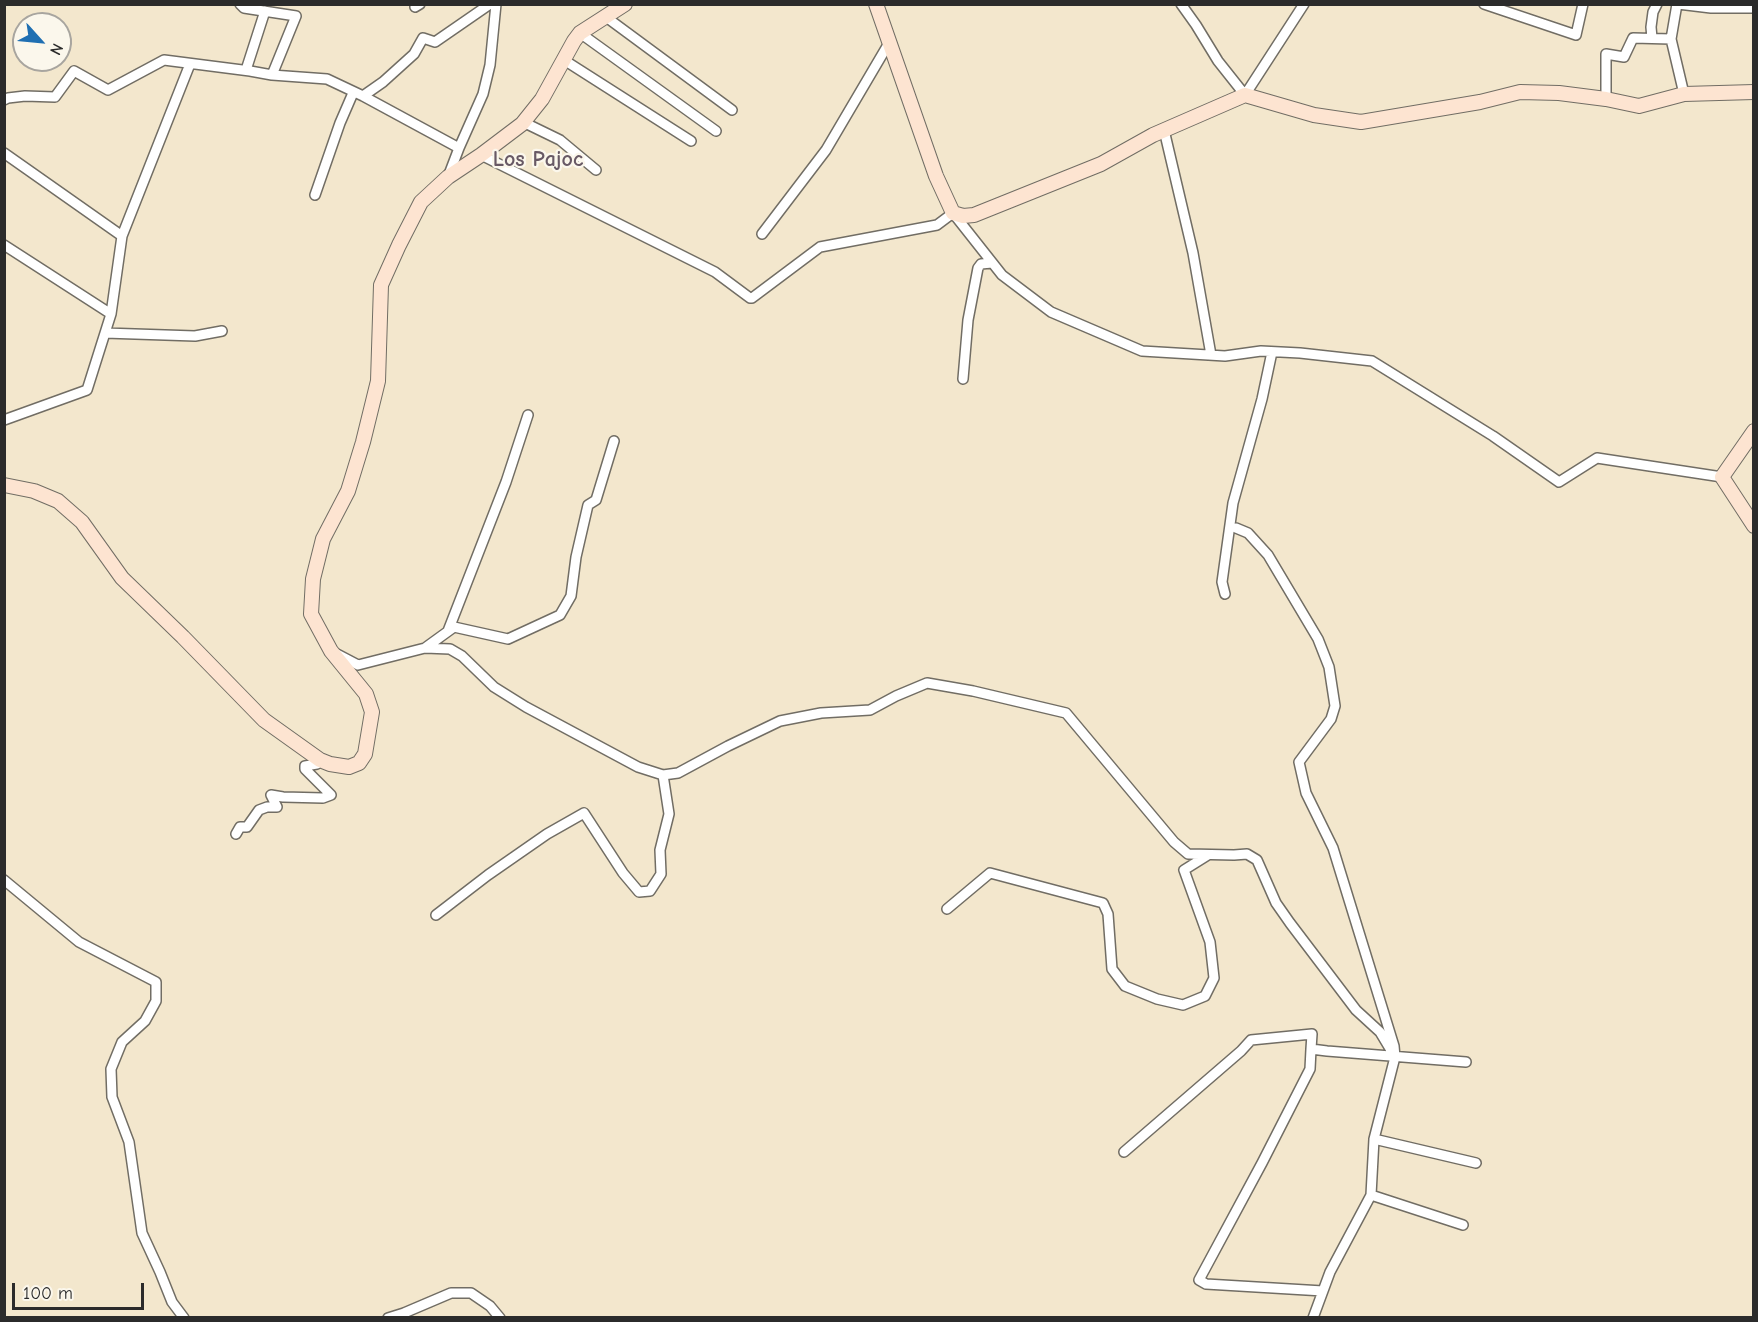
<!DOCTYPE html>
<html>
<head>
<meta charset="utf-8">
<style>
	body { margin:0 }
	#map { position:relative; width:1758px; height:1322px; overflow:hidden; background:#f3e7cd; font-family:"Comic Neue",sans-serif }
	canvas { display:block }
	.frame { position:absolute; inset:0; border:6px solid #2b2b2b; pointer-events:none }
	.north { position:absolute; left:12px; top:12px; width:60px; height:60px; box-sizing:border-box; background:#fbf7ec; border:2px solid #a8a59f; border-radius:50%; rotate:117deg; font-size:16px; font-weight:700; line-height:24px; text-align:center; color:#2b2b2b }
	.north::after { content:''; display:block; margin:auto; width:21px; height:27px; background:#1f6fb2; clip-path:polygon(50% 0,100% 100%,50% 72%,0 100%) }
	.scale { position:absolute; left:12px; top:1283px; width:132px; height:27px; box-sizing:border-box; border:3px solid #2b2b2b; border-top:0; padding-left:8px; font-size:18px; line-height:21px; white-space:nowrap; color:#2b2b2b; -webkit-text-stroke:4px #fbf7ec; paint-order:stroke }
</style>
</head>
<body>
<div id="map">
<canvas width="1758" height="1322"></canvas>
<div class="frame"></div>
<div class="north">N</div>
<div class="scale">100 m</div>
</div>
<script>
const ctx = document.querySelector('canvas').getContext('2d');
ctx.lineJoin = 'round';
const shape = rows => new Path2D(rows.map(r => 'M' + r).join(''));
function trace(path, color, width, dash) { ctx.strokeStyle = color; ctx.lineWidth = width; ctx.lineCap = dash ? 'butt' : 'round'; ctx.setLineDash(dash || []); ctx.stroke(path); }
function drawText(font, color, halo, rows, align = 'center') {
  ctx.font = font + ' "Comic Neue",sans-serif'; ctx.lineWidth = 4.5; ctx.setLineDash([]); ctx.textBaseline = 'middle'; ctx.strokeStyle = halo; ctx.fillStyle = color; for (const [text, x, y, turn = 0] of rows) {
    ctx.save(); ctx.translate(x, y); ctx.rotate((+turn || 0) * Math.PI / 180); ctx.textAlign = isNaN(turn) ? turn : align; if (halo) ctx.strokeText(text, 0, 0); ctx.fillText(text, 0, 0); ctx.restore();
  }
}
const street = shape([
	[240,4,244,8,296,16,272,75],
	[1181,4,1196,25,1218,61,1245,95,1304,4],
	[1484,4,1576,35,1583,4],
	[1677,4,1671,39,1684,94],
	[1678,4,1711,8,1754,8],
	[415,7,420,4],
	[606,17,732,110],
	[580,33,716,131],
	[1652,38,1651,27,1653,12,1657,4],
	[564,60,691,141],
	[246,70,265,11],
	[363,96,383,82,414,54,423,38,435,42,490,4],
	[1606,99,1606,54,1624,57,1633,38,1671,39],
	[4,100,8,98,25,96,55,97,74,71,108,90,164,60,250,71,272,75,327,79,363,96,459,148],
	[523,122,560,140,596,170],
	[1164,130,1193,253,1211,355],
	[4,153,122,236],
	[481,155,715,272,750,298,752,298,820,247,937,225,953,213,1002,275,1051,312,1142,351,1225,356,1261,351,1300,353,1372,361,1493,436,1559,482,1597,458,1722,477],
	[448,177,459,148,483,94,490,65,496,4],
	[315,195,340,123,353,93],
	[762,234,826,150,889,43],
	[4,245,111,314],
	[105,333,195,336,222,331],
	[963,379,968,320,978,268,981,264,992,263],
	[4,420,87,390,111,314,122,236,190,64],
	[1236,528,1248,533,1268,555,1318,639,1329,667,1335,706,1331,719,1299,762,1306,793,1333,848,1394,1046,1395,1057,1374,1139,1371,1195,1330,1272,1313,1318],
	[1225,594,1222,582,1233,503,1262,399,1272,352],
	[448,631,506,482,528,415],
	[425,648,454,627,508,639,560,615,571,596,576,557,588,505,596,500,614,441],
	[337,654,358,665,425,648,450,649,462,656,494,687,526,707,638,767,663,775,678,773,728,746,780,721,821,713,870,710,896,696,927,683,973,691,1066,713,1174,842,1188,854,1234,855,1247,854,1257,860,1276,903,1290,923,1356,1010,1380,1032,1395,1057],
	[236,834,240,827,247,827,259,810,267,807,277,807,271,795,283,797,323,798,331,795,305,769,305,766,317,764,320,760],
	[4,880,79,942,156,982,156,1001,145,1021,122,1042,111,1069,112,1097,129,1142,142,1233,160,1272,172,1302,184,1318],
	[947,909,990,873,1103,903,1108,914,1112,969,1125,986,1157,999,1183,1005,1205,996,1214,978,1210,942,1184,870,1208,855],
	[436,915,488,875,547,834,584,813,623,873,639,892,650,891,661,874,660,850,669,814,663,775],
	[1311,1049,1310,1069,1262,1163,1199,1280,1206,1284,1323,1291],
	[1374,1139,1476,1163],
	[1124,1152,1241,1051,1251,1040,1312,1034,1311,1049,1327,1051,1466,1062],
	[1371,1195,1463,1225],
	[388,1318,404,1313,451,1293,471,1293,490,1306,500,1318]
]);
const secondary = shape([
	[876,4,936,176,953,213,963,216,974,215,1101,164,1153,135,1245,95,1314,115,1361,122,1480,102,1520,92,1559,93,1606,99,1639,106,1684,94,1754,92],
	[1754,431,1722,477,1754,526],
	[4,485,34,491,58,501,82,522,122,578,183,637,264,720,320,760,330,764,349,767,359,763,365,754,372,712,366,694,331,651,311,614,313,579,323,539,348,491,363,442,378,381,381,285,399,245,421,202,448,177,481,155,522,124,542,99,574,41,580,33,625,4]
]);
trace(street, '#716d64', 12);
trace(secondary, '#716d64', 16);
trace(street, '#fff', 9);
trace(secondary, '#fde4d1', 14);
drawText('bold 22px', '#685965', '#fbf7ec', [
	["Los Pajoc",538,160]
]);
</script>
</body>
</html>
